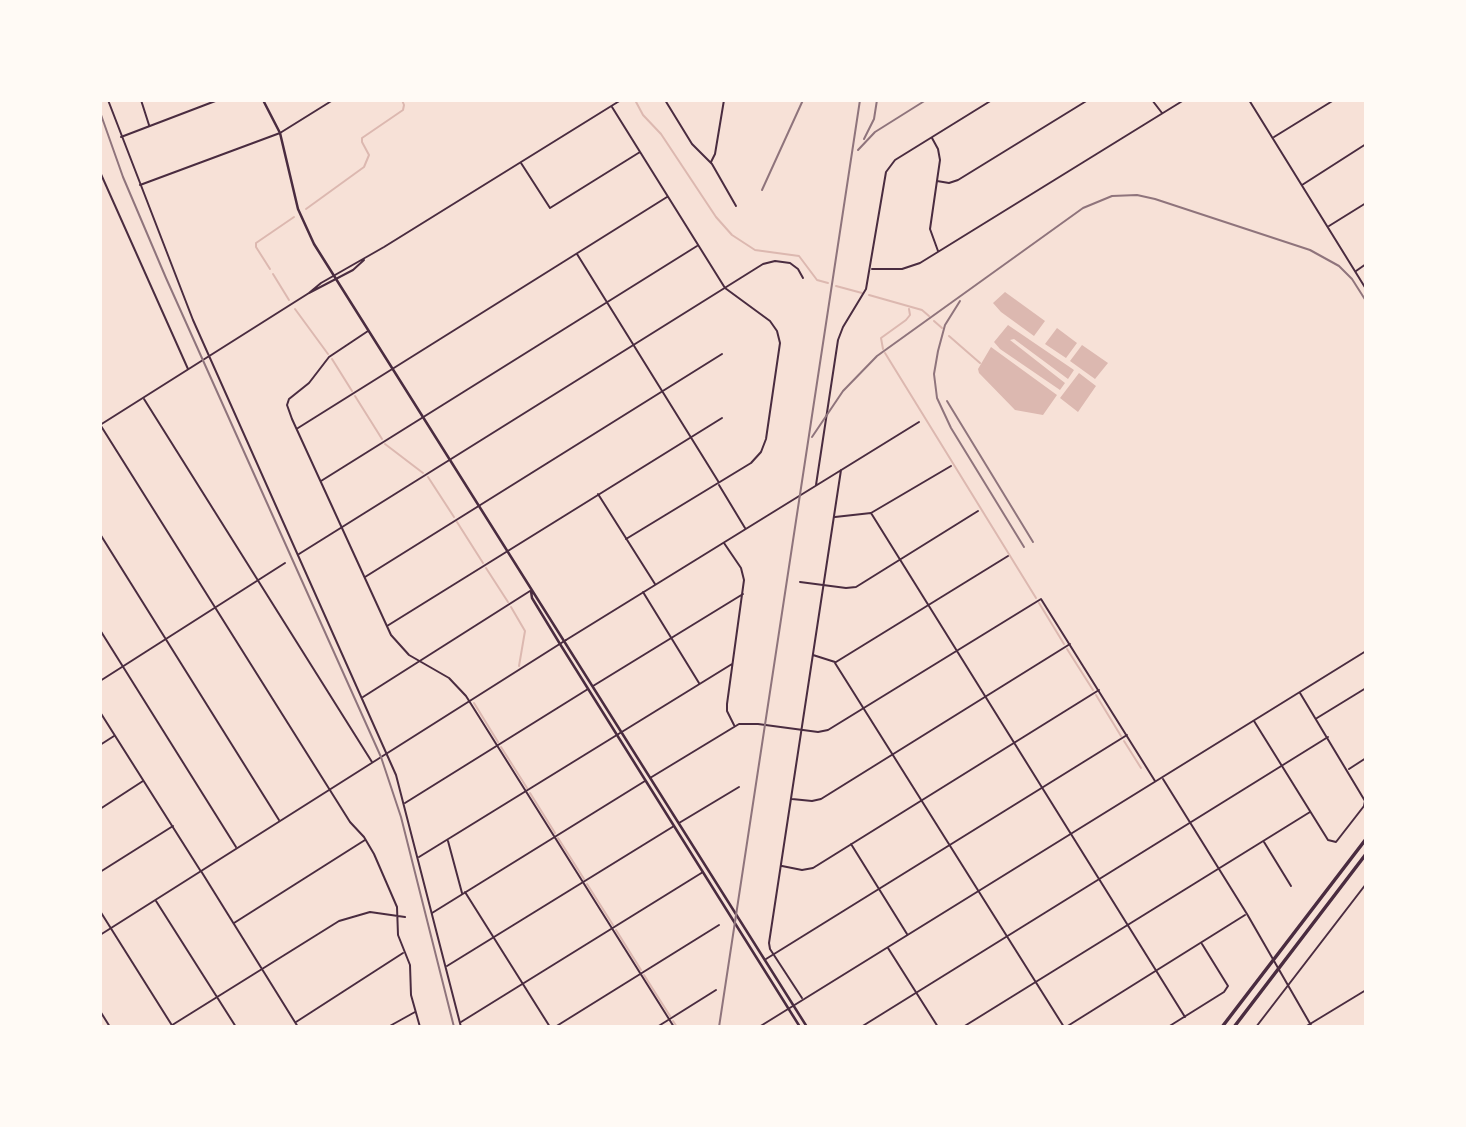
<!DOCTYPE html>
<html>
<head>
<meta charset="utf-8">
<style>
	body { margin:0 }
	#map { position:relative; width:1466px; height:1127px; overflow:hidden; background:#f7e1d7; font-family:"Source Sans 3",sans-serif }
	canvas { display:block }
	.frame { position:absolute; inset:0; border:102px solid #fffaf5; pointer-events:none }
</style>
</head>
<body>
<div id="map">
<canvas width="1466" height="1127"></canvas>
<div class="frame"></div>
</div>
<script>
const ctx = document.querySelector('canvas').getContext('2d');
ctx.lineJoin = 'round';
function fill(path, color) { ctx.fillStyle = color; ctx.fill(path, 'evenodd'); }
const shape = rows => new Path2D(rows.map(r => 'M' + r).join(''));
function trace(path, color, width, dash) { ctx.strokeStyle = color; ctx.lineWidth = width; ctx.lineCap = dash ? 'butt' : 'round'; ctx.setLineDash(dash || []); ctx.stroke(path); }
fill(shape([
	[1005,292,1045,321,1034,336,1001,312,993,303],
	[1008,325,1074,370,1068,379,1014,339,1010,340,1065,383,1060,390,1000,349,994,342],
	[1057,328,1077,343,1066,358,1045,344],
	[1082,345,1108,363,1095,379,1070,361],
	[991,347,1057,395,1043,415,1015,410,979,373,978,369],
	[1079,373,1096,386,1078,412,1060,398]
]), '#dcb8b0');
trace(shape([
	[635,100,643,115,661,134,716,217,732,235,755,250,799,256,817,280,828,283],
	[306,209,364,167,369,155,362,142,362,138,403,110,404,105,402,100],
	[270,269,256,247,256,243,294,217],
	[273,274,289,300],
	[836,286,862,293],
	[869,295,922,310,929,316],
	[295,309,328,354],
	[934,321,942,328],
	[949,336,980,363],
	[883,349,881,338,906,320,910,315,909,309],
	[885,353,1036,598],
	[332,359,352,391],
	[355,396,382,439],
	[385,444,423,473],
	[428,477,454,517],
	[457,522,483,563],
	[486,568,508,602],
	[1039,603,1064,644],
	[511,607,525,631,519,666],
	[1067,649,1093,690],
	[1096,695,1121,736],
	[474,703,498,742],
	[1124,741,1141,768],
	[501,747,527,788],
	[530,793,555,833],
	[558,838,584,879],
	[587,884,613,925],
	[616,930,641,970],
	[644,975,670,1016],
	[673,1021,677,1027]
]), '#dcb8b0', 2);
trace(shape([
	[141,100,149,125],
	[665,100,692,144,712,164,736,206],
	[1152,100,1162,113],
	[612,107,725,288,770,321,777,331,780,343,766,439,761,452,751,463,626,539],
	[121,137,218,100],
	[1274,137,1334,100],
	[932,138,938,149,940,160,930,229,938,251],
	[711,162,715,154,724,100],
	[521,163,550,208,640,152],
	[100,172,188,369],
	[937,181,949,183,958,180,1088,100],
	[140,185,280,133,333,100],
	[1329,226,1366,203],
	[577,254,718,481],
	[872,269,902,269,920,263,1184,100],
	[1356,271,1366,264],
	[368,331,329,357,309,383,289,399,287,405,292,419,391,635,409,655,449,678,466,696,674,1027],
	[144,399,372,762],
	[101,426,350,822,364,837,374,854,397,907,398,935,410,965,411,995,420,1027],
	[298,428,667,197],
	[321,481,697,246],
	[719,485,745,528],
	[816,485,838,340,843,327,866,289,886,172,895,160,992,100],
	[598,494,655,584],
	[871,513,1185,1017],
	[835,517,871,513,951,466],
	[100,534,279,820],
	[724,543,741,568,744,580,727,704,727,711,734,725],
	[299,554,763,264,775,261,790,263,798,269,803,278],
	[365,577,722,354],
	[800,582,846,588,856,587,978,511],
	[643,592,699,683],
	[387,626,722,418],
	[100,630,236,847],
	[566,640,919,422],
	[813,655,835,662],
	[836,662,1008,556],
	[835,663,1064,1027],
	[100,681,285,563],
	[593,686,743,594],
	[363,697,530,591],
	[1317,718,1366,688],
	[1254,721,1328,840,1336,842,1364,806,1365,801,1300,693],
	[100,745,114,736],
	[1349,769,1366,758],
	[650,778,739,724,758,724,818,732,828,730,1041,599,1155,781],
	[1163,779,1247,914,1312,1027],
	[792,799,812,801,821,799,1070,644],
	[405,803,588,689],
	[100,809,143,781],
	[679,823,739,787],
	[448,841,462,893],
	[1264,842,1291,886],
	[851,844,907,934],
	[419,857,732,664],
	[782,866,802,870,813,868,1099,690],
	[201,871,298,1027],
	[100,872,173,826],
	[465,892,550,1027],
	[156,901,236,1027],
	[100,911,173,1027],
	[432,913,645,781],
	[234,923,365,840],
	[888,948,938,1027],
	[766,959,1127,735],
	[447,966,674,826],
	[802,998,770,949,769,943,841,470],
	[100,1011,110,1027],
	[296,1022,403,953],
	[461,1022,703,872],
	[169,1027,339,921,370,912,405,917],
	[388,1027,415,1012],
	[555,1027,719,925],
	[657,1027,716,990],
	[861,1027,1328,737],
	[963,1027,1310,812],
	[1066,1027,1245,915],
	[1168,1027,1224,992,1228,986,1202,944],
	[1256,1027,1366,884],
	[1305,1027,1366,990]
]), '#4a2c40', 2);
trace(shape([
	[1302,185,1366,144],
	[100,712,200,870],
	[100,935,566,640],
	[759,1027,1366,651]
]), '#4a2c40', 2);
trace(shape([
	[108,100,193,320,396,775,461,1027],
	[1249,100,1366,289],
	[309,293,321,283,384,247,621,100],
	[100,425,309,293,353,270,364,260]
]), '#4a2c40', 2);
trace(shape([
	[263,100,280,133,298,209,314,244,807,1027],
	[531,591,532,598,560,644,800,1027]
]), '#4a2c40', 2.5);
trace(shape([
	[1222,1027,1366,839],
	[1234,1027,1366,854]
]), '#4a2c40', 3.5);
trace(shape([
	[100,112,123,177,166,278,381,757,401,817,454,1027],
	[864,139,874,119,877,100],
	[858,150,875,132,926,100],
	[762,190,803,100],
	[960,301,945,325,938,351,934,374,937,398,951,428,1024,547],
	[947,401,1033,542],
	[812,437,843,391,877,356,1083,208,1112,196,1137,195,1155,199,1310,250,1339,266,1352,279,1366,301],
	[719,1027,860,100]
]), '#8f747c', 2);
</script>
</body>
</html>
